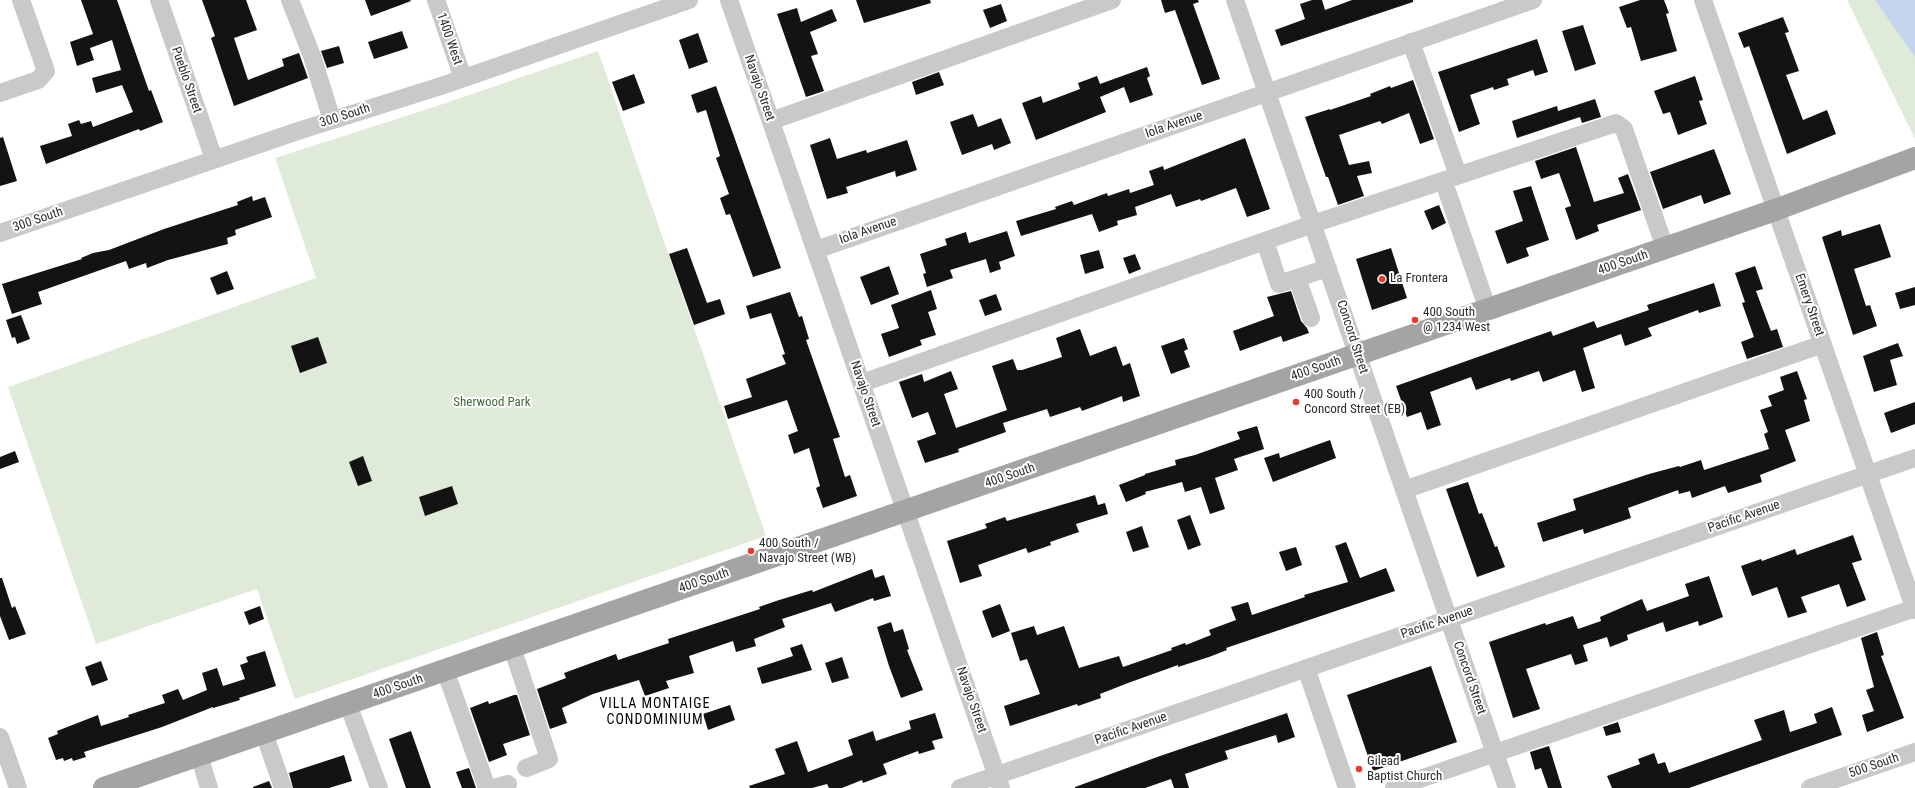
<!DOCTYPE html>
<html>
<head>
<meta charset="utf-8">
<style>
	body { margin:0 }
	canvas { display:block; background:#fff }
</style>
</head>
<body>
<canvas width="1915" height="788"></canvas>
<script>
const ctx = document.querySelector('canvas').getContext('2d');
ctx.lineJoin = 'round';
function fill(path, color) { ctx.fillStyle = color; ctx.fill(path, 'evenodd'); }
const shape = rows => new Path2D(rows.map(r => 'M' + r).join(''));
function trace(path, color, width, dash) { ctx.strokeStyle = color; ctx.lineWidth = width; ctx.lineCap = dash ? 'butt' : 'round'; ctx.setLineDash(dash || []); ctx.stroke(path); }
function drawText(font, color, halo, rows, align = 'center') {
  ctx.font = font + ' "Roboto Condensed",sans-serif'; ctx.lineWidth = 4; ctx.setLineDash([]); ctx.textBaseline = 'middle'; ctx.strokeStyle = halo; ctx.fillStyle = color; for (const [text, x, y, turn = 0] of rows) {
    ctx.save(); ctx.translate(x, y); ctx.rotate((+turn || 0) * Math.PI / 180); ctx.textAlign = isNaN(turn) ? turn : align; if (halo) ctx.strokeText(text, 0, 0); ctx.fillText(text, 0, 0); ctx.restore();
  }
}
fill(shape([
	[1847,0,1915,0,1915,139],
	[598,51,766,536,295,699,257,589,96,644,8,387,316,278,275,158,434,107]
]), '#dfead9');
fill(shape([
	[1875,0,1915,0,1915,57]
]), '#c4d5eb');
fill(shape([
	[81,0,117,0,149,91,151,90,163,122,140,131,139,129,46,164,40,146,72,136,68,124,79,120,81,124,91,121,93,127,133,112,122,85,96,93,92,78,121,70,112,40,90,48,94,60,77,66,70,42,93,34],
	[202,0,246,0,257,30,234,38,248,80,284,66,282,59,299,53,308,78,234,106,211,38,215,36],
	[365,0,410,0,411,1,371,16],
	[856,0,930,0,931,3,864,23],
	[1161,0,1198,0,1199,2,1193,4,1220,79,1202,85,1175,10,1165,13],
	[1312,0,1322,0,1325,10,1352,0,1413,0,1413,2,1281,46,1275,30,1305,19,1300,4],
	[1640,0,1664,0,1669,13,1666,14,1677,51,1641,61,1631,27,1627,28,1619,7],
	[1001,4,1007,21,990,28,983,10],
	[797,8,801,22,832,9,837,21,810,32,818,54,811,56,824,91,806,97,777,14],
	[1783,17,1789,32,1785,33,1799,71,1786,75,1803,120,1827,110,1836,134,1787,154,1749,46,1744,48,1738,33],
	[1583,25,1596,64,1575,71,1562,31],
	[402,31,408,48,374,59,368,42],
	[698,33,708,62,689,69,679,40],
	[1537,39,1548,72,1535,76,1533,70,1507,79,1509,85,1494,90,1493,87,1470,95,1480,124,1459,132,1438,72],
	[339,46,344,63,327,68,321,51],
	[1147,67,1150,76,1147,78,1153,95,1130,103,1124,87,1100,97,1106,112,1036,140,1022,103,1041,96,1043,103,1080,89,1078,83,1097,76,1100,84],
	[939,72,944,85,916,95,912,82],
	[634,74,645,103,623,111,612,82],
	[1695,76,1703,100,1699,101,1707,124,1678,135,1670,112,1663,114,1654,91],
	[1413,80,1434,139,1420,144,1409,113,1382,124,1380,121,1339,135,1349,165,1369,161,1372,173,1357,176,1364,196,1338,205,1328,177,1326,177,1305,117,1330,109,1330,110,1371,96,1370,94,1390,86,1391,88],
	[716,86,781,268,753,277,730,214,726,215,720,198,729,194,716,158,720,156,706,110,697,113,691,95],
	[1595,99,1601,117,1582,123,1580,117,1517,138,1512,121,1557,106,1558,111],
	[973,114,978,127,1001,118,1011,143,994,150,992,144,962,155,950,122],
	[3,137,17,181,0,186,0,138],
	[830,138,837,159,866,150,867,153,907,140,917,170,896,177,895,171,846,187,848,193,827,199,810,145],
	[1245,138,1270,209,1247,217,1236,188,1201,201,1200,199,1176,207,1171,194,1135,207,1137,215,1117,221,1118,225,1099,232,1092,214,1021,236,1016,221,1056,209,1055,207,1072,201,1074,205,1107,193,1108,196,1129,189,1130,193,1154,185,1149,171,1163,166,1164,170],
	[1576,147,1594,202,1624,193,1618,178,1628,174,1641,210,1597,225,1599,231,1576,240,1565,208,1571,206,1559,173,1541,179,1535,161],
	[1714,149,1731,194,1704,204,1701,195,1663,209,1650,172],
	[1531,186,1549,240,1526,248,1529,256,1507,264,1495,231,1523,221,1513,191],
	[252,196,253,201,265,197,272,217,235,230,236,235,227,238,228,244,168,260,147,268,146,263,129,269,126,261,38,292,42,304,12,314,2,284,82,259,81,258,93,253,109,250,164,229,238,205,237,202],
	[1439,205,1446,223,1432,230,1424,211],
	[1880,224,1891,257,1854,269,1866,306,1870,305,1877,326,1853,335,1822,237,1841,230,1842,236],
	[1007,231,1015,256,999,262,1001,269,990,273,986,259,950,270,953,278,927,287,923,274,926,273,920,254,947,245,945,239,966,232,969,243],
	[687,248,707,303,720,299,725,314,694,325,669,254],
	[1391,248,1407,298,1372,310,1356,259],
	[1099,250,1104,268,1085,274,1080,255],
	[1135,254,1141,269,1129,274,1123,258],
	[889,266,899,294,871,305,860,277],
	[1755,266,1763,289,1756,291,1771,331,1777,329,1783,347,1747,359,1741,342,1754,337,1742,303,1745,302,1735,273],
	[227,271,234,289,217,295,210,278],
	[1714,283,1721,306,1699,313,1698,310,1648,328,1652,336,1625,346,1621,334,1583,348,1595,388,1582,392,1575,370,1543,382,1539,371,1511,381,1510,378,1476,390,1471,377,1430,392,1441,425,1427,430,1421,412,1407,417,1396,386,1551,331,1553,336,1594,321,1597,328,1649,310,1647,305],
	[1915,287,1915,305,1900,309,1895,293],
	[931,290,937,309,928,312,936,335,920,340,922,345,889,357,881,334,899,328,891,305],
	[1291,291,1301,321,1307,328,1309,333,1283,342,1281,336,1240,351,1233,331,1274,316,1267,297],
	[790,292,799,317,802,316,809,339,806,340,840,437,833,439,845,477,850,475,857,496,823,508,816,488,820,486,809,448,794,454,788,435,798,431,787,400,728,419,724,406,752,397,746,379,786,364,782,355,785,354,771,313,750,319,746,306],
	[996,294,1002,310,985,316,979,300],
	[21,315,30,339,17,344,15,337,12,338,6,320],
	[1080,329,1090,356,1116,346,1123,366,1130,363,1140,396,1123,402,1122,396,1082,411,1080,407,1050,417,1047,409,1003,423,1006,432,958,449,959,452,925,463,917,441,936,434,928,412,912,418,899,382,922,374,924,382,951,371,958,389,944,394,956,428,1007,410,992,366,1013,359,1017,370,1022,370,1062,357,1056,338],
	[318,337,327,363,300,373,291,346],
	[1184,338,1188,349,1184,351,1190,367,1171,374,1161,346],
	[1898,343,1903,356,1890,360,1897,385,1874,392,1863,356],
	[1797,371,1807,399,1804,400,1810,421,1785,430,1796,461,1760,475,1762,482,1728,493,1725,486,1692,498,1690,491,1679,494,1678,490,1628,508,1631,518,1584,534,1583,529,1543,542,1537,523,1576,510,1573,499,1649,474,1679,466,1680,467,1701,460,1704,470,1769,449,1764,434,1768,432,1760,410,1772,406,1768,396,1784,390,1780,377],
	[1915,402,1915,424,1891,433,1884,413],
	[1257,426,1264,449,1234,459,1238,470,1215,478,1225,509,1210,514,1201,487,1185,492,1182,482,1145,492,1146,494,1126,502,1119,485,1145,475,1145,474,1176,465,1175,460,1195,455,1240,439,1237,432],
	[1330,440,1336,458,1273,482,1264,458,1279,453,1280,458],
	[15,451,19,462,0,469,0,457],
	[363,456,372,481,358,486,349,462],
	[1468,482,1479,514,1482,513,1495,547,1497,546,1505,567,1477,577,1446,489],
	[452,486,458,504,425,516,419,497],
	[1095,495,1098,505,1105,503,1108,514,1076,524,1079,532,1050,542,1051,545,1028,553,1026,548,978,565,982,576,960,583,947,541,987,528,985,524,1005,517,1007,521],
	[1190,515,1201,545,1188,550,1177,520],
	[1142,526,1149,547,1133,552,1126,532],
	[1853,535,1862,560,1852,563,1866,600,1847,607,1839,584,1801,597,1807,612,1788,618,1777,587,1752,596,1741,566,1761,559,1762,561,1795,549,1797,555],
	[1346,542,1360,578,1386,568,1395,591,1226,648,1227,650,1209,657,1178,667,1178,665,1128,683,1100,694,1101,698,1078,706,1077,704,1010,726,1004,706,1040,694,1027,659,1020,661,1011,633,1034,626,1037,635,1064,626,1079,668,1119,656,1123,667,1172,650,1171,648,1185,643,1186,645,1211,635,1209,630,1236,620,1231,607,1248,602,1252,615,1305,597,1304,595,1348,582,1335,546],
	[1296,547,1302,565,1286,571,1279,552],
	[872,569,875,578,884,575,891,596,874,601,873,598,835,612,831,603,782,619,785,627,754,639,756,646,736,652,733,641,689,656,694,673,666,681,669,688,645,696,639,680,593,694,562,708,567,723,550,729,537,689,566,678,564,673,616,654,618,660,669,643,668,639,760,609,759,607,776,601,812,590,813,592],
	[1709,576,1723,617,1699,626,1698,621,1666,632,1663,622,1627,635,1628,640,1610,647,1607,637,1583,645,1588,661,1575,665,1571,654,1526,669,1540,709,1513,718,1489,642,1545,623,1546,625,1573,616,1578,629,1601,621,1600,617,1642,599,1647,611,1689,596,1685,584],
	[0,578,2,578,12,608,15,606,26,634,9,640,0,616],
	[1000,604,1010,631,992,638,982,611],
	[260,606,264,619,249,625,244,612],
	[891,622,894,632,903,629,909,649,907,650,923,690,901,698,889,666,877,627],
	[1877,632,1884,655,1881,656,1904,718,1867,732,1862,715,1874,711,1866,690,1874,687,1861,638],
	[802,644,812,670,762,684,757,668,793,656,790,648],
	[265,651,276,686,239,698,240,700,213,708,213,707,162,727,84,752,86,757,73,761,72,758,64,761,63,758,56,760,48,738,58,734,57,731,98,715,101,726,129,717,128,715,165,703,162,695,178,689,183,700,207,690,202,673,217,668,223,686,245,679,240,665,248,662,246,657],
	[842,657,849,678,832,683,825,663],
	[101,661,108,680,92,686,85,667],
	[1431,666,1457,742,1373,771,1347,695],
	[514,695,517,695,530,735,503,744,507,755,489,762,470,708,488,701,489,704],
	[730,705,735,720,708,730,703,714],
	[1832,707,1842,735,1689,788,1612,788,1607,776,1640,764,1638,759,1654,753,1658,764,1665,762,1669,773,1762,740,1754,720,1784,710,1790,732,1817,723,1814,714],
	[935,713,943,738,932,741,935,749,919,754,918,751,883,764,887,774,863,783,862,780,842,788,829,788,827,784,812,788,750,788,749,786,785,774,775,749,797,741,808,772,853,755,848,740,873,731,876,741,911,729,909,721],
	[1287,713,1295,737,1278,743,1276,735,1225,751,1228,759,1185,774,1189,788,1174,788,1171,779,1145,788,1075,788,1075,787,1160,756],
	[1618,722,1621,732,1606,736,1603,727],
	[411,731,431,788,406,788,389,739],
	[1549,746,1562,788,1548,788,1541,768,1535,770,1530,752],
	[344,755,352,781,329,788,293,788,289,773],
	[469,768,476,788,462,788,456,772],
	[269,781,272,788,253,788,253,787]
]), '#131313');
trace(shape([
	[159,0,214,159],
	[290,0,312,56,332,120],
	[436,0,463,78],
	[729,0,1001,788],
	[1235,0,1507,788],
	[1703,0,1915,610],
	[1411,42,1458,175],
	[0,93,38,80,46,71,21,0],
	[771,121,1112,0],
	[1447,191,1488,310],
	[0,233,298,131,441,86,689,0],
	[1265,241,1279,284,1297,278],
	[816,250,1533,0],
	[1311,318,1297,278,1328,268],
	[862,383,1313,224,1616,123,1624,129,1665,248],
	[1404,490,1823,344],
	[512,647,549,759,526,768],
	[1306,668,1347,788],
	[445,670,487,788],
	[348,704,379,788],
	[264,733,283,788],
	[0,737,18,788],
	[199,755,209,788],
	[494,788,508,784],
	[960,788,1915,458],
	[1394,788,1915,608],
	[1810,788,1915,752]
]), '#c9c9c9', 18);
trace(shape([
	[104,788,1775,210,1915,158]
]), '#a4a4a4', 22);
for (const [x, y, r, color] of [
	[1382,279,4,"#e83d2a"],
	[1415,320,4,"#e83d2a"],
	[1296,402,4,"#e83d2a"],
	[751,551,4,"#e83d2a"],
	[1359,769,4,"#e83d2a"]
]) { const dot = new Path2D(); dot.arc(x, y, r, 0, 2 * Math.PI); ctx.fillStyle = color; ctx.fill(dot); trace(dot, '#fff', 1.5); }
drawText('13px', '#2c2c2c', '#fff', [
	["1400 West",449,39,71],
	["Pueblo Street",186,80,71],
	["Navajo Street",759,88,71],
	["300 South",345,116,-18],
	["Iola Avenue",1174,125,-19],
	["300 South",38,220,-19],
	["Iola Avenue",868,231,-19],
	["400 South",1623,263,-19],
	["Emery Street",1809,305,71],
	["Concord Street",1352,337,72],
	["400 South",1316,369,-19],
	["Navajo Street",865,394,71],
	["400 South",1010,476,-19],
	["Pacific Avenue",1744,517,-19],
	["400 South",704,581,-19],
	["Pacific Avenue",1437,623,-19],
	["Concord Street",1469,678,71],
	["400 South",398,687,-19],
	["Navajo Street",971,700,71],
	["Pacific Avenue",1131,729,-19],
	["500 South",1874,766,-19]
]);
drawText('13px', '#2c2c2c', '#fff', [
	["La Frontera",1390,279],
	["400 South",1423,313],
	["@ 1234 West",1423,328],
	["400 South /",1304,395],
	["Concord Street (EB)",1304,410],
	["400 South /",759,544],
	["Navajo Street (WB)",759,559],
	["Gilead",1367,762],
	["Baptist Church",1367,777]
], 'left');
drawText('13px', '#476839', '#fff', [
	["Sherwood Park",492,403]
]);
ctx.letterSpacing = '1px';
drawText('14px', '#000', '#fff', [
	["VILLA MONTAIGE",655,704],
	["CONDOMINIUM",655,720]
]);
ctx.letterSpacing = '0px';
</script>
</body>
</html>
